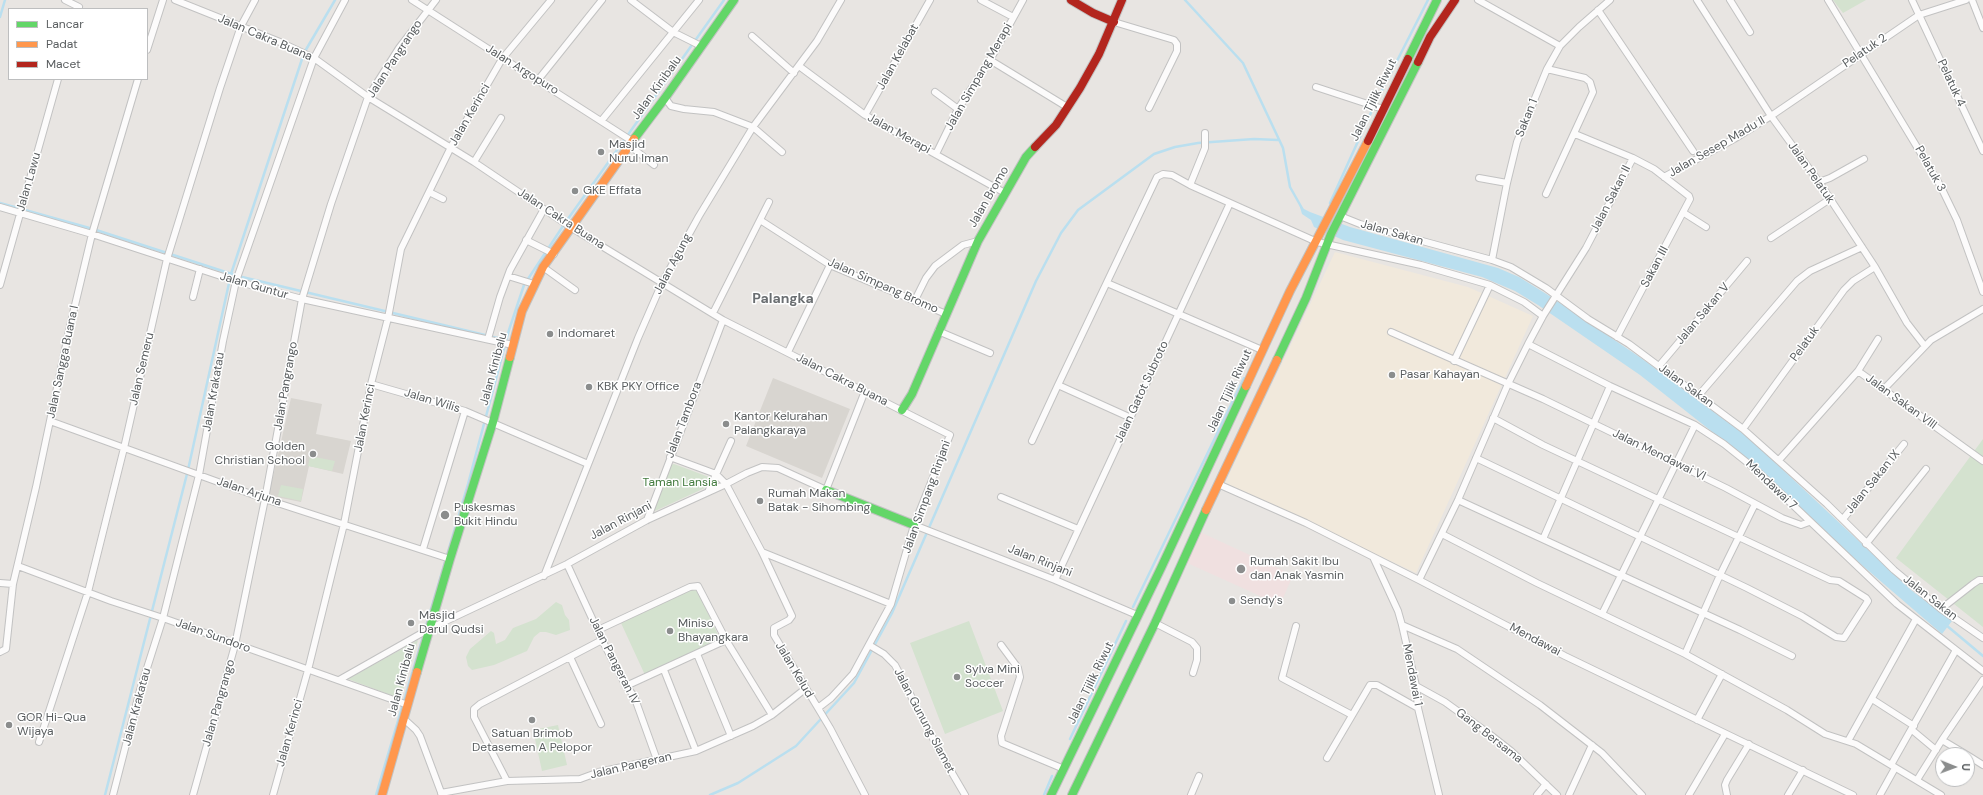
<!DOCTYPE html>
<html>
<head>
<meta charset="utf-8">
<style>
	body { margin:0 }
	#map { position:relative; width:1983px; height:795px; overflow:hidden; background:#e8e5e2; font-family:"DM Sans",sans-serif }
	canvas { display:block }
	.legend { position:absolute; left:8px; top:8px; width:140px; height:72px; box-sizing:border-box; background:#fff; border:1px solid #bdbebf; margin:0; padding:5px 7px; list-style:none; font-size:12px; color:#595d5f }
	.legend li { display:flex; align-items:center; gap:8px; height:20px }
	.legend b { width:20px; border:1px solid #bdbebf }
	.north { position:absolute; left:1935px; top:747px; width:40px; height:40px; box-sizing:border-box; background:#fff; border:1px solid #bdbebf; border-radius:50%; rotate:91deg; font-size:11px; font-weight:700; line-height:16px; text-align:center; color:#595d5f }
	.north::after { content:''; display:block; margin:auto; width:14px; height:18px; background:#8b8d8d; clip-path:polygon(50% 0,100% 100%,50% 72%,0 100%) }
</style>
</head>
<body>
<div id="map">
<canvas width="1983" height="795"></canvas>
<ul class="legend">
<li><b style="height:5px;background:#63d668"></b>Lancar</li>
<li><b style="height:5px;background:#ff974d"></b>Padat</li>
<li><b style="height:5px;background:#b3261e"></b>Macet</li>
</ul>
<div class="north">U</div>
</div>
<script>
const ctx = document.querySelector('canvas').getContext('2d');
ctx.lineJoin = 'round';
function fill(path, color) { ctx.fillStyle = color; ctx.fill(path, 'evenodd'); }
const shape = rows => new Path2D(rows.map(r => 'M' + r).join(''));
function trace(path, color, width, dash) { ctx.strokeStyle = color; ctx.lineWidth = width; ctx.lineCap = dash ? 'butt' : 'round'; ctx.setLineDash(dash || []); ctx.stroke(path); }
function drawText(font, color, halo, rows, align = 'center') {
  ctx.font = font + ' "DM Sans",sans-serif'; ctx.lineWidth = 3; ctx.setLineDash([]); ctx.textBaseline = 'middle'; ctx.strokeStyle = halo; ctx.fillStyle = color; for (const [text, x, y, turn = 0] of rows) {
    ctx.save(); ctx.translate(x, y); ctx.rotate((+turn || 0) * Math.PI / 180); ctx.textAlign = isNaN(turn) ? turn : align; if (halo) ctx.strokeText(text, 0, 0); ctx.fillText(text, 0, 0); ctx.restore();
  }
}
fill(shape([
	[1335,252,1468,287,1533,316,1416,573,1225,483]
]), '#f1e9dc');
fill(shape([
	[773,378,850,409,822,478,746,446],
	[291,398,322,404,316,434,351,441,343,474,309,466,301,502,271,496,269,494]
]), '#d8d5d0');
fill(shape([
	[1200,532,1293,575,1280,605,1185,562]
]), '#f0e0e0');
fill(shape([
	[1833,0,1866,0,1843,13],
	[1983,439,1983,627,1896,558],
	[310,456,335,461,332,471,308,466],
	[674,464,709,477,710,481,707,487,655,511,654,508,670,465],
	[281,485,303,489,301,501,278,496],
	[696,587,720,639,645,675,621,623],
	[556,602,562,605,565,615,569,620,570,630,556,635,546,632,540,632,534,637,527,651,494,665,472,670,468,666,466,657,470,649,491,631,494,633,496,644,505,640,513,628,536,619],
	[969,621,1003,711,945,734,910,643],
	[418,640,402,693,393,696,348,679],
	[558,725,567,765,542,771,533,730]
]), '#d4e2cf');
fill(shape([
	[1299,204,1302,208,1310,212,1350,227,1498,268,1519,277,1548,295,1641,358,1749,438,1911,590,1952,621,1942,634,1842,548,1748,460,1640,375,1538,305,1515,291,1482,277,1343,240,1314,227,1311,220,1302,214]
]), '#badfef');
trace(shape([
	[1185,0,1243,63,1283,148,1290,187,1303,210],
	[0,17,5,0],
	[0,203,93,229,238,276,506,340],
	[1330,203,1374,106,1428,0],
	[1133,607,1244,378],
	[1946,625,1983,656],
	[1070,739,1126,621],
	[105,795,188,470,231,274,304,53,335,0],
	[376,795,468,484,509,330,524,285,565,223,724,0],
	[710,795,738,783,796,746,854,683,892,613,1036,281,1061,233,1078,210,1154,154,1175,147,1198,143,1254,139,1278,140],
	[1044,795,1052,776]
]), '#badfef', 2.5);
const street = shape([
	[65,0,79,7],
	[175,0,280,42,314,58,368,97,474,162,572,228,723,320,950,435,914,525,891,604,853,674,831,698,818,708],
	[412,0,632,141],
	[631,0,673,32,701,46],
	[981,0,1013,17],
	[1478,0,1560,46],
	[1697,0,1771,116,1819,182,1875,267,1907,323,1924,345],
	[1730,0,1750,32],
	[1828,0,1940,185,1957,220,1983,292],
	[1912,0,1983,151],
	[1972,0,1983,28],
	[1598,10,1693,151],
	[1114,22,1174,40,1177,44,1177,51,1149,108],
	[752,36,794,73],
	[147,50,163,0],
	[990,60,1067,107],
	[799,66,865,115,1005,193],
	[538,80,602,0],
	[1316,87,1383,109],
	[935,92,958,109],
	[665,98,671,106,684,109,714,112,753,127,782,152],
	[865,115,930,0],
	[602,120,699,0],
	[1575,134,1633,158],
	[629,145,654,165],
	[936,154,958,109,990,60,1023,0],
	[474,162,501,118],
	[1664,177,1734,139,1771,116,1919,15,1966,0],
	[1479,178,1507,183],
	[1819,182,1830,178,1864,159],
	[1190,185,1205,148,1205,133],
	[429,192,443,199],
	[1546,194,1593,92,1590,82,1585,78,1547,69],
	[0,207,92,234,236,281,302,299,513,345],
	[1684,213,1706,227],
	[1340,216,1360,224,1492,260,1511,267,1546,288,1588,319,1629,344,1743,429,1827,504,1894,570,1941,609,1983,638],
	[760,220,830,265,946,314],
	[1771,238,1830,199],
	[526,240,554,254],
	[1492,260,1507,183,1517,142,1547,69,1560,46,1579,27,1610,0],
	[543,267,575,290],
	[508,276,534,284],
	[1107,283,1262,350],
	[0,285,58,79],
	[193,297,200,269],
	[915,300,926,278,935,266,963,245,978,241],
	[713,313,769,202],
	[938,331,990,353],
	[1391,332,1543,399,1726,488,1782,518,1801,525,1809,522],
	[488,339,500,297,510,270,544,209],
	[1528,344,1610,386,1695,425,1724,444,1754,468,1897,604,1983,671],
	[788,352,830,265],
	[1454,361,1490,285],
	[1659,366,1747,261],
	[1858,371,1878,339],
	[371,384,465,411,588,464],
	[1883,390,1931,340,1983,309],
	[1699,395,1797,281,1810,271,1862,247],
	[1131,418,1058,385,1157,177,1163,174,1172,175,1190,185,1317,242,1421,265,1490,285,1524,302,1543,316],
	[50,421,265,499,450,559],
	[1743,429,1844,290,1853,281,1875,267],
	[1032,441,1058,385],
	[670,457,716,474,726,484,762,552,792,616,789,620,774,628,774,635,830,728,865,795],
	[1476,458,1747,588,1802,616,1836,637,1844,638,1868,601,1866,598,1839,581,1830,580,1543,445,1493,418],
	[1779,460,1858,371,1983,461],
	[1218,484,1306,523,1419,580,1565,656,1853,795],
	[709,490,731,441],
	[1001,497,1078,529],
	[1458,500,1740,630,1792,656],
	[1843,519,1904,444],
	[647,520,723,320],
	[914,525,1055,580,1137,615],
	[1442,534,1537,583,1685,654,1787,710,1825,734,1856,744,1941,795],
	[1543,539,1610,386],
	[1866,544,1926,469],
	[423,549,465,411],
	[762,552,891,604],
	[1374,559,1398,611,1402,625,1416,686,1418,708,1439,795],
	[567,564,602,640,626,686,634,696,657,760],
	[18,566,111,601,163,618,408,705],
	[544,576,638,338,662,283,699,216,753,127,817,41,841,0],
	[1055,580,1230,203],
	[1419,580,1458,500,1508,384,1528,344,1543,316,1586,248,1633,158,1654,169,1689,196,1690,199,1617,337],
	[0,583,13,584],
	[1941,609,1973,584,1979,580,1983,580],
	[1602,614,1695,425],
	[1155,623,1192,642,1197,648,1197,660,1193,673],
	[1402,625,1457,649,1540,705,1602,753,1642,795],
	[1296,626,1282,678,1352,715],
	[598,630,690,587,698,586,726,640,772,715],
	[869,645,884,654,895,665,941,754,965,795],
	[1001,645,1018,668,1020,677,1001,736,1002,743,1064,769],
	[0,652,6,649,13,584,36,487,70,326,92,234,138,79],
	[697,654,731,736],
	[1685,654,1720,575,1755,504],
	[570,657,601,724],
	[664,670,696,751],
	[339,680,429,629,567,564,647,520,726,484,747,473,762,467,778,468,826,490,865,391],
	[626,686,726,640],
	[1416,686,1445,702,1488,733,1511,751,1557,795],
	[1872,699,1914,726],
	[404,719,416,730,420,736,442,795],
	[1697,720,1722,674],
	[1912,730,1936,750],
	[1942,740,1967,755],
	[1848,741,1916,619],
	[39,742,88,592,124,448,167,259,220,88,241,26,255,0],
	[1967,755,1983,765],
	[1327,758,1370,685,1377,685,1418,708],
	[1891,765,1956,650],
	[1917,780,1942,740,1983,680],
	[507,781,474,717,474,709,480,704,602,640],
	[441,793,507,781,580,779,599,772,696,751,753,726,772,715,805,689],
	[113,795,140,690,163,618,199,475,223,341,236,281,314,58,345,0],
	[193,795,235,645,265,499,302,299,331,204,368,97,399,48,436,0],
	[273,795,308,670,344,524,371,384,388,318,401,249,451,147,502,59,551,0],
	[1191,795,1199,776],
	[1537,795,1546,784],
	[1569,795,1592,745],
	[1689,795,1725,734],
	[1727,795,1725,785,1727,780,1749,744],
	[1788,795,1803,770],
	[1880,795,1895,768]
]);
const fast = shape([
	[1408,59,1437,0],
	[634,139,665,98,734,0],
	[1277,360,1306,298,1331,234,1418,62],
	[902,410,912,394,978,241,1026,157,1035,147],
	[826,490,914,525],
	[417,672,450,559,493,422,510,357],
	[1051,795,1161,568,1246,386],
	[1072,795,1155,623,1206,510]
]);
const slow = shape([
	[510,357,522,311,543,267,634,139],
	[1246,386,1290,291,1368,141],
	[1206,510,1277,360],
	[382,795,417,672]
]);
const jam = shape([
	[1071,0,1093,13,1114,22],
	[1418,62,1430,37,1455,0],
	[1368,141,1408,59],
	[1035,147,1056,125,1080,88,1099,54,1122,0]
]);
trace(street, '#c2c2c2', 8);
trace(fast, '#c2c2c2', 10);
trace(slow, '#c2c2c2', 10);
trace(jam, '#c2c2c2', 10);
trace(street, '#fcfbfb', 6);
trace(fast, '#63d668', 8);
trace(slow, '#ff974d', 8);
trace(jam, '#b3261e', 8);
for (const [x, y, r, color] of [
	[601,152,4,"#8b8d8d"],
	[575,191,4,"#8b8d8d"],
	[550,334,4,"#8b8d8d"],
	[1392,375,4,"#8b8d8d"],
	[589,387,4,"#8b8d8d"],
	[726,424,4,"#8b8d8d"],
	[313,454,4,"#8b8d8d"],
	[760,501,4,"#8b8d8d"],
	[445,515,5,"#8b8d8d"],
	[1241,569,5,"#8b8d8d"],
	[1232,601,4,"#8b8d8d"],
	[411,623,4,"#8b8d8d"],
	[670,631,4,"#8b8d8d"],
	[957,677,4,"#8b8d8d"],
	[532,720,4,"#8b8d8d"],
	[9,725,4,"#8b8d8d"]
]) { const dot = new Path2D(); dot.arc(x, y, r, 0, 2 * Math.PI); ctx.fillStyle = color; ctx.fill(dot); trace(dot, '#fff', 1.5); }
drawText('12px', '#595d5f', '#fff', [
	["Jalan Cakra Buana",265,38,23],
	["Pelatuk 2",1865,51,-34],
	["Jalan Kelabat",898,57,-61],
	["Jalan Pangrango",395,59,-57],
	["Jalan Argopuro",522,70,32],
	["Jalan Simpang Merapi",979,77,-60],
	["Pelatuk 4",1951,83,65],
	["Jalan Kinibalu",657,88,-54],
	["Jalan Tjilik Riwut",1374,100,-64],
	["Jalan Kerinci",470,115,-60],
	["Sakan 1",1527,118,-68],
	["Jalan Merapi",899,134,29],
	["Jalan Sesep Madu II",1717,147,-30],
	["Pelatuk 3",1930,169,61],
	["Jalan Pelatuk",1811,173,55],
	["Jalan Lawu",29,182,-74],
	["Jalan Bromo",989,197,-60],
	["Jalan Sakan II",1611,199,-63],
	["Jalan Cakra Buana",561,219,33],
	["Jalan Sakan",1392,233,16],
	["Jalan Agung",673,264,-62],
	["Sakan III",1655,267,-62],
	["Jalan Guntur",254,286,16],
	["Jalan Simpang Bromo",883,286,24],
	["Jalan Sakan V",1703,314,-50],
	["Pelatuk",1805,344,-54],
	["Jalan Sangga Buana I",63,362,-78],
	["Jalan Semeru",142,369,-77],
	["Jalan Kinibalu",494,369,-75],
	["Jalan Cakra Buana",842,380,27],
	["Jalan Pangrango",286,386,-80],
	["Jalan Sakan",1686,386,36],
	["Jalan Tjilik Riwut",1230,391,-65],
	["Jalan Krakatau",214,392,-80],
	["Jalan Gatot Subroto",1142,392,-65],
	["Jalan Wilis",432,401,17],
	["Jalan Sakan VIII",1901,402,36],
	["Jalan Kerinci",365,418,-79],
	["Jalan Tambora",684,420,-69],
	["Jalan Mendawai VI",1659,455,26],
	["Jalan Sakan IX",1873,482,-51],
	["Mendawai 7",1771,485,44],
	["Jalan Arjuna",249,492,19],
	["Jalan Simpang Rinjani",927,497,-70],
	["Jalan Rinjani",621,521,-28],
	["Jalan Rinjani",1040,561,22],
	["Jalan Sakan",1930,598,38],
	["Jalan Sundoro",213,636,20],
	["Mendawai",1535,640,28],
	["Jalan Pangeran IV",614,661,63],
	["Jalan Kelud",794,670,59],
	["Mendawai 1",1412,675,79],
	["Jalan Kinibalu",402,680,-75],
	["Jalan Tjilik Riwut",1091,683,-64],
	["Jalan Pangrango",219,703,-74],
	["Jalan Krakatau",137,707,-75],
	["Jalan Gunung Slamet",924,721,62],
	["Jalan Kerinci",290,733,-74],
	["Gang Bersama",1489,736,38],
	["Jalan Pangeran",631,766,-13]
]);
drawText('12px', '#595d5f', '#fff', [
	["Masjid",609,145],
	["Nurul Iman",609,159],
	["GKE Effata",583,191],
	["Indomaret",558,334],
	["Pasar Kahayan",1400,375],
	["KBK PKY Office",597,387],
	["Kantor Kelurahan",734,417],
	["Palangkaraya",734,431],
	["Golden",305,447,"right"],
	["Christian School",305,461,"right"],
	["Rumah Makan",768,494],
	["Batak - Sihombing",768,508],
	["Puskesmas",454,508],
	["Bukit Hindu",454,522],
	["Rumah Sakit Ibu",1250,562],
	["dan Anak Yasmin",1250,576],
	["Sendy's",1240,601],
	["Masjid",419,616],
	["Darul Qudsi",419,630],
	["Miniso",678,624],
	["Bhayangkara",678,638],
	["Sylva Mini",965,670],
	["Soccer",965,684],
	["GOR Hi-Qua",17,718],
	["Wijaya",17,732],
	["Satuan Brimob",532,734,"center"],
	["Detasemen A Pelopor",532,748,"center"]
], 'left');
drawText('12px', '#427a3d', '#fff', [
	["Taman Lansia",680,483]
]);
drawText('bold 14px', '#6a6e71', '#fff', [
	["Palangka",783,299]
]);
</script>
</body>
</html>
